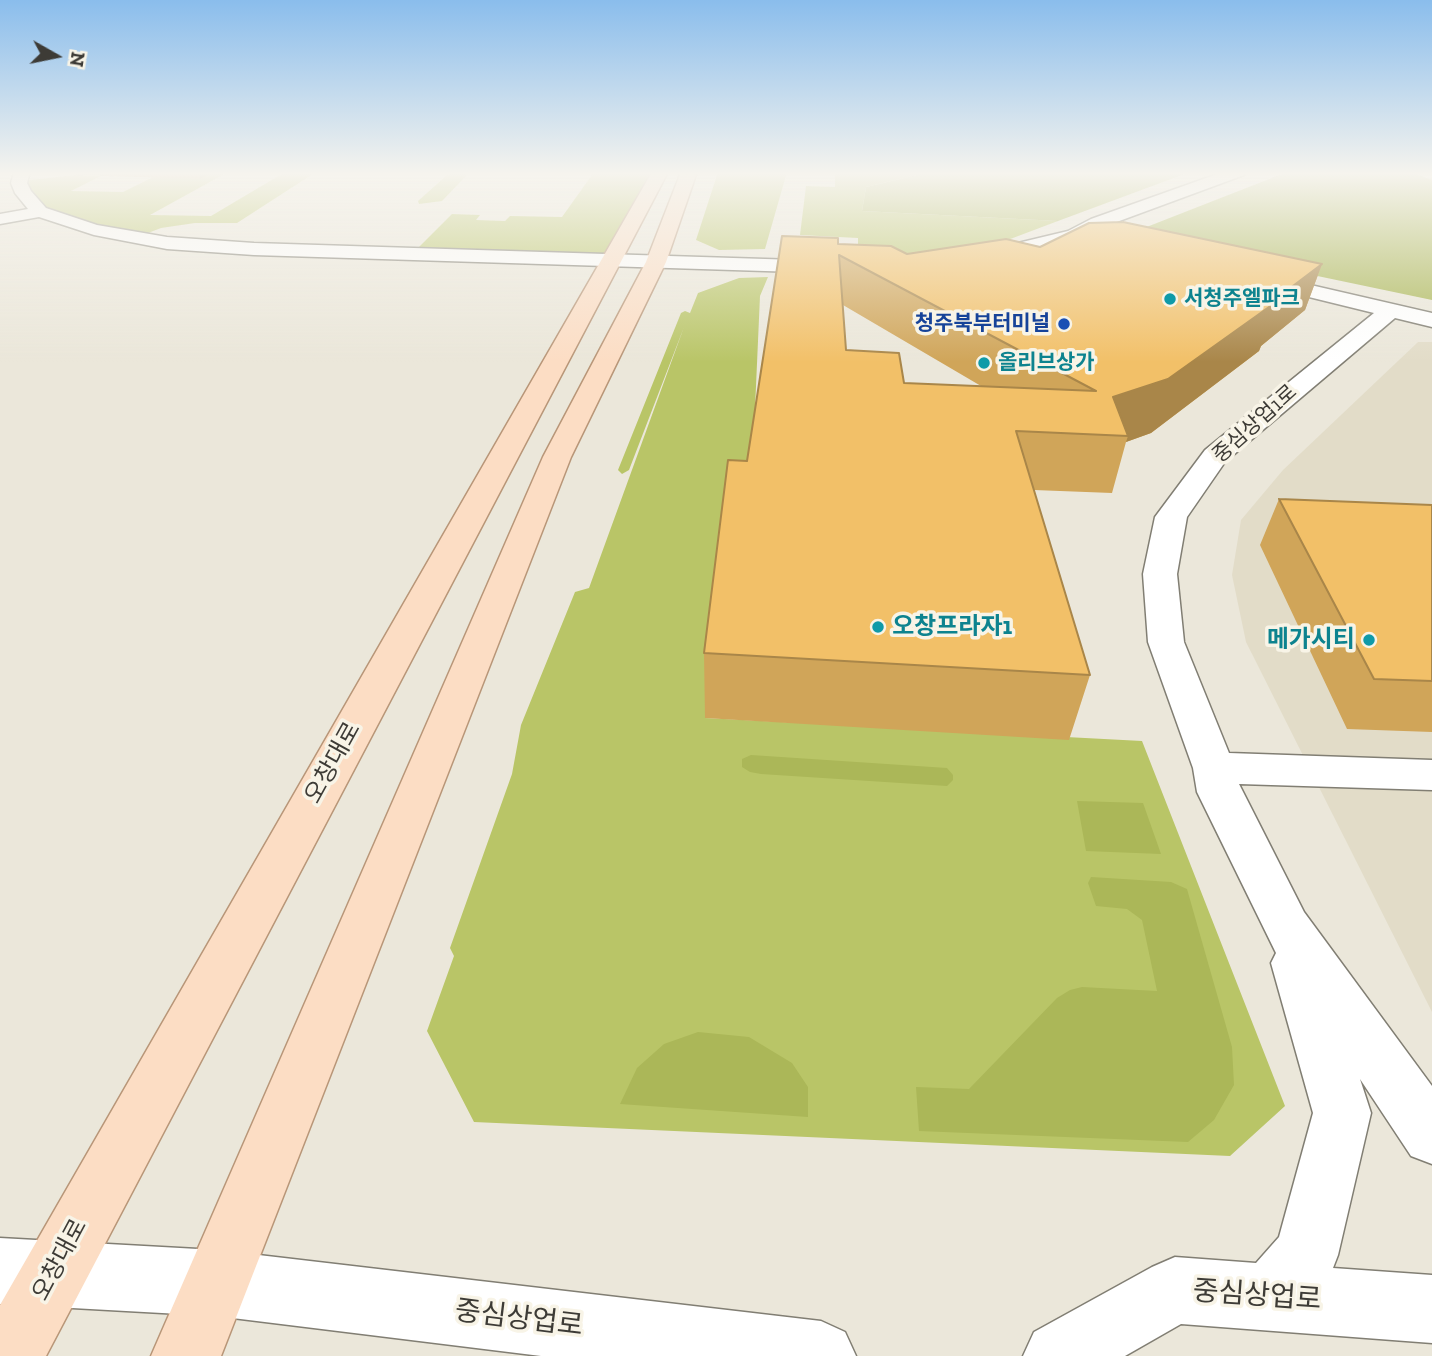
<!DOCTYPE html>
<html>
<head>
<meta charset="utf-8">
<style>
	body { margin:0 }
	#map { position:relative; width:1432px; height:1356px; overflow:hidden; background:#ebe7da; font-family:"Zilla Slab",serif }
	canvas { display:block }
	.north { position:absolute; left:21px; top:21px; width:70px; height:70px; -webkit-text-stroke:5px #f8f4e7; paint-order:stroke; rotate:99deg; font-size:19px; font-weight:700; line-height:28px; text-align:center; color:#3d3b36 }
	.north::after { content:''; display:block; margin:auto; width:24px; height:32px; background:#3d3b36; clip-path:polygon(50% 0,100% 100%,50% 72%,0 100%) }
</style>
</head>
<body>
<div id="map">
<canvas width="1432" height="1356"></canvas>
<div class="north">N</div>
</div>
<script>
const ctx = document.querySelector('canvas').getContext('2d');
ctx.lineJoin = 'round';
function fill(path, color) { ctx.fillStyle = color; ctx.fill(path, 'evenodd'); }
const shape = rows => new Path2D(rows.map(r => 'M' + r).join(''));
function trace(path, color, width, dash) { ctx.strokeStyle = color; ctx.lineWidth = width; ctx.lineCap = dash ? 'butt' : 'round'; ctx.setLineDash(dash || []); ctx.stroke(path); }
function drawText(font, color, halo, rows, align = 'center') {
  ctx.font = font + ' "Zilla Slab","Noto Sans KR",serif'; ctx.lineWidth = 7; ctx.setLineDash([]); ctx.textBaseline = 'middle'; ctx.strokeStyle = halo; ctx.fillStyle = color; for (const [text, x, y, turn = 0] of rows) {
    ctx.save(); ctx.translate(x, y); ctx.rotate((+turn || 0) * Math.PI / 180); ctx.textAlign = isNaN(turn) ? turn : align; if (halo) ctx.strokeText(text, 0, 0); ctx.fillText(text, 0, 0); ctx.restore();
  }
}
fill(shape([
	[1418,342,1432,342,1432,1012,1246,642,1232,575,1241,520,1283,470]
]), '#e2dcc8');
fill(shape([
	[163,172,228,172,150,215,211,216,285,172,316,172,237,223,195,223,161,228,135,238,40,212,20,181,76,175,101,176,71,191,123,192],
	[594,172,659,172,613,260,412,254,452,214,480,215,476,220,505,221,510,216,562,217],
	[718,172,787,172,765,249,719,250,696,240],
	[835,172,930,172,866,187,862,211,1058,221,1005,241,909,255,858,249,858,238,800,235,806,186,835,187],
	[454,173,466,173,466,176,442,201,419,204,418,201,447,175],
	[768,277,760,296,752,476,705,718,1142,741,1285,1106,1230,1156,474,1122,427,1031,454,956,450,948,512,774,521,725,575,592,589,588,684,327,629,470,622,474,618,470,681,313,685,311,690,313,698,293,739,278]
]), '#b9c567');
fill(shape([
	[930,172,1190,172,1058,221,862,211,866,187],
	[1287,172,1411,172,1432,180,1432,300,1155,242,1144,228],
	[751,755,947,768,953,775,953,780,947,786,761,774,750,772,742,767,742,759],
	[1077,801,1143,803,1161,854,1086,851],
	[1091,877,1171,882,1187,889,1232,1047,1234,1085,1214,1120,1188,1142,919,1131,916,1087,969,1089,1057,998,1070,990,1082,987,1157,991,1142,920,1127,909,1096,906,1088,883],
	[698,1032,749,1037,792,1063,808,1087,808,1117,620,1104,637,1068,664,1044]
]), '#abb758');
const minor = shape([
	[14,172,30,172,27,183,31,191,46,208,97,225,167,237,254,243,829,261,836,263,839,267,836,271,829,273,254,255,167,249,94,235,39,217,0,224,0,214,28,209,15,193,11,183,14,172],
	[1223,172,1246,172,1244,175,1103,227,1081,239,983,263,973,257,976,253,1068,231,1091,219,1223,172],
	[1263,274,1432,313,1432,327,1395,318,1225,462,1187,517,1177,574,1184,642,1229,753,1432,760,1432,790,1239,784,1304,912,1432,1086,1432,1164,1411,1156,1360,1079,1371,1113,1338,1255,1333,1268,1432,1275,1432,1343,1181,1324,1125,1356,1023,1356,1034,1332,1152,1267,1175,1257,1256,1263,1279,1237,1313,1113,1271,963,1276,953,1197,792,1193,768,1148,642,1143,574,1155,517,1205,450,1374,313,1256,284,1253,280,1256,276,1263,274],
	[0,1238,216,1250,821,1321,845,1332,856,1356,541,1356,216,1316,0,1304,0,1238]
]);
const major = shape([
	[652,172,668,172,46,1356,0,1356,0,1305,652,172],
	[681,172,697,172,666,262,571,457,221,1356,151,1356,543,457,646,262,681,172]
]);
trace(minor, '#817e73', 3);
trace(major, '#b89678', 3);
fill(minor, '#fff');
fill(major, '#fcddc4');
fill(shape([
	[75,172,213,172,200,179,76,175],
	[838,244,907,254,1040,247,1322,264,1305,310,1261,346,1259,351,1151,433,1126,442,1112,493,1034,490,1090,675,1069,740,705,718,704,653,747,461],
	[843,305,981,386,904,383,846,350],
	[1279,499,1432,505,1432,732,1347,729,1260,545]
]), '#d0a559');
fill(shape([
	[198,172,213,172,200,179],
	[1322,264,1305,310,1261,346,1259,351,1151,433,1126,442,1128,436,1113,397,1273,301]
]), '#a98649');
const building = shape([
	[1123,222,1322,264,1273,301,1276,302,1168,379,1113,397,1128,436,1016,431,1090,675,704,653,728,460,747,461,782,236,838,238,838,244,891,246,907,254,1006,239,1040,247,1089,223,1123,222],
	[839,255,1096,391,904,383,899,353,846,350,839,255],
	[1279,499,1432,505,1432,681,1374,679,1279,499]
]);
fill(building, '#f2c068');
trace(building, '#a98649', 2);
const sky = ctx.createLinearGradient(0, 0, 0, 362);
sky.addColorStop(0, '#8abdec');
sky.addColorStop(0.48, '#f6f4ee');
sky.addColorStop(1, '#f6f4ee00');
ctx.fillStyle = sky;
ctx.fillRect(0, 0, 1432, 362);
for (const [x, y, r, color] of [
	[1170,299,7,"#0f9aa8"],
	[1064,324,7,"#1a4fb4"],
	[984,363,7,"#0f9aa8"],
	[878,627,7,"#0f9aa8"],
	[1369,640,7,"#0f9aa8"]
]) { const dot = new Path2D(); dot.arc(x, y, r, 0, 2 * Math.PI); ctx.fillStyle = color; ctx.fill(dot); trace(dot, '#f8f4e7', 2.5); }
drawText('bold 21px', '#0d838f', '#f8f4e7', [
	["서청주엘파크",1184,299],
	["올리브상가",998,363]
], 'left');
drawText('bold 21px', '#164399', '#f8f4e7', [
	["청주북부터미널",1050,324]
], 'right');
drawText('21px', '#3d3b36', '#f8f4e7', [
	["중심상업1로",1255,424,-42]
]);
drawText('bold 24px', '#0d838f', '#f8f4e7', [
	["오창프라자1",892,627],
	["메가시티",1355,640,"right"]
], 'left');
drawText('24px', '#3d3b36', '#f8f4e7', [
	["오창대로",333,763,-61],
	["오창대로",60,1260,-62]
]);
drawText('28px', '#3d3b36', '#f8f4e7', [
	["중심상업로",1257,1296,4],
	["중심상업로",519,1319,7]
]);
</script>
</body>
</html>
